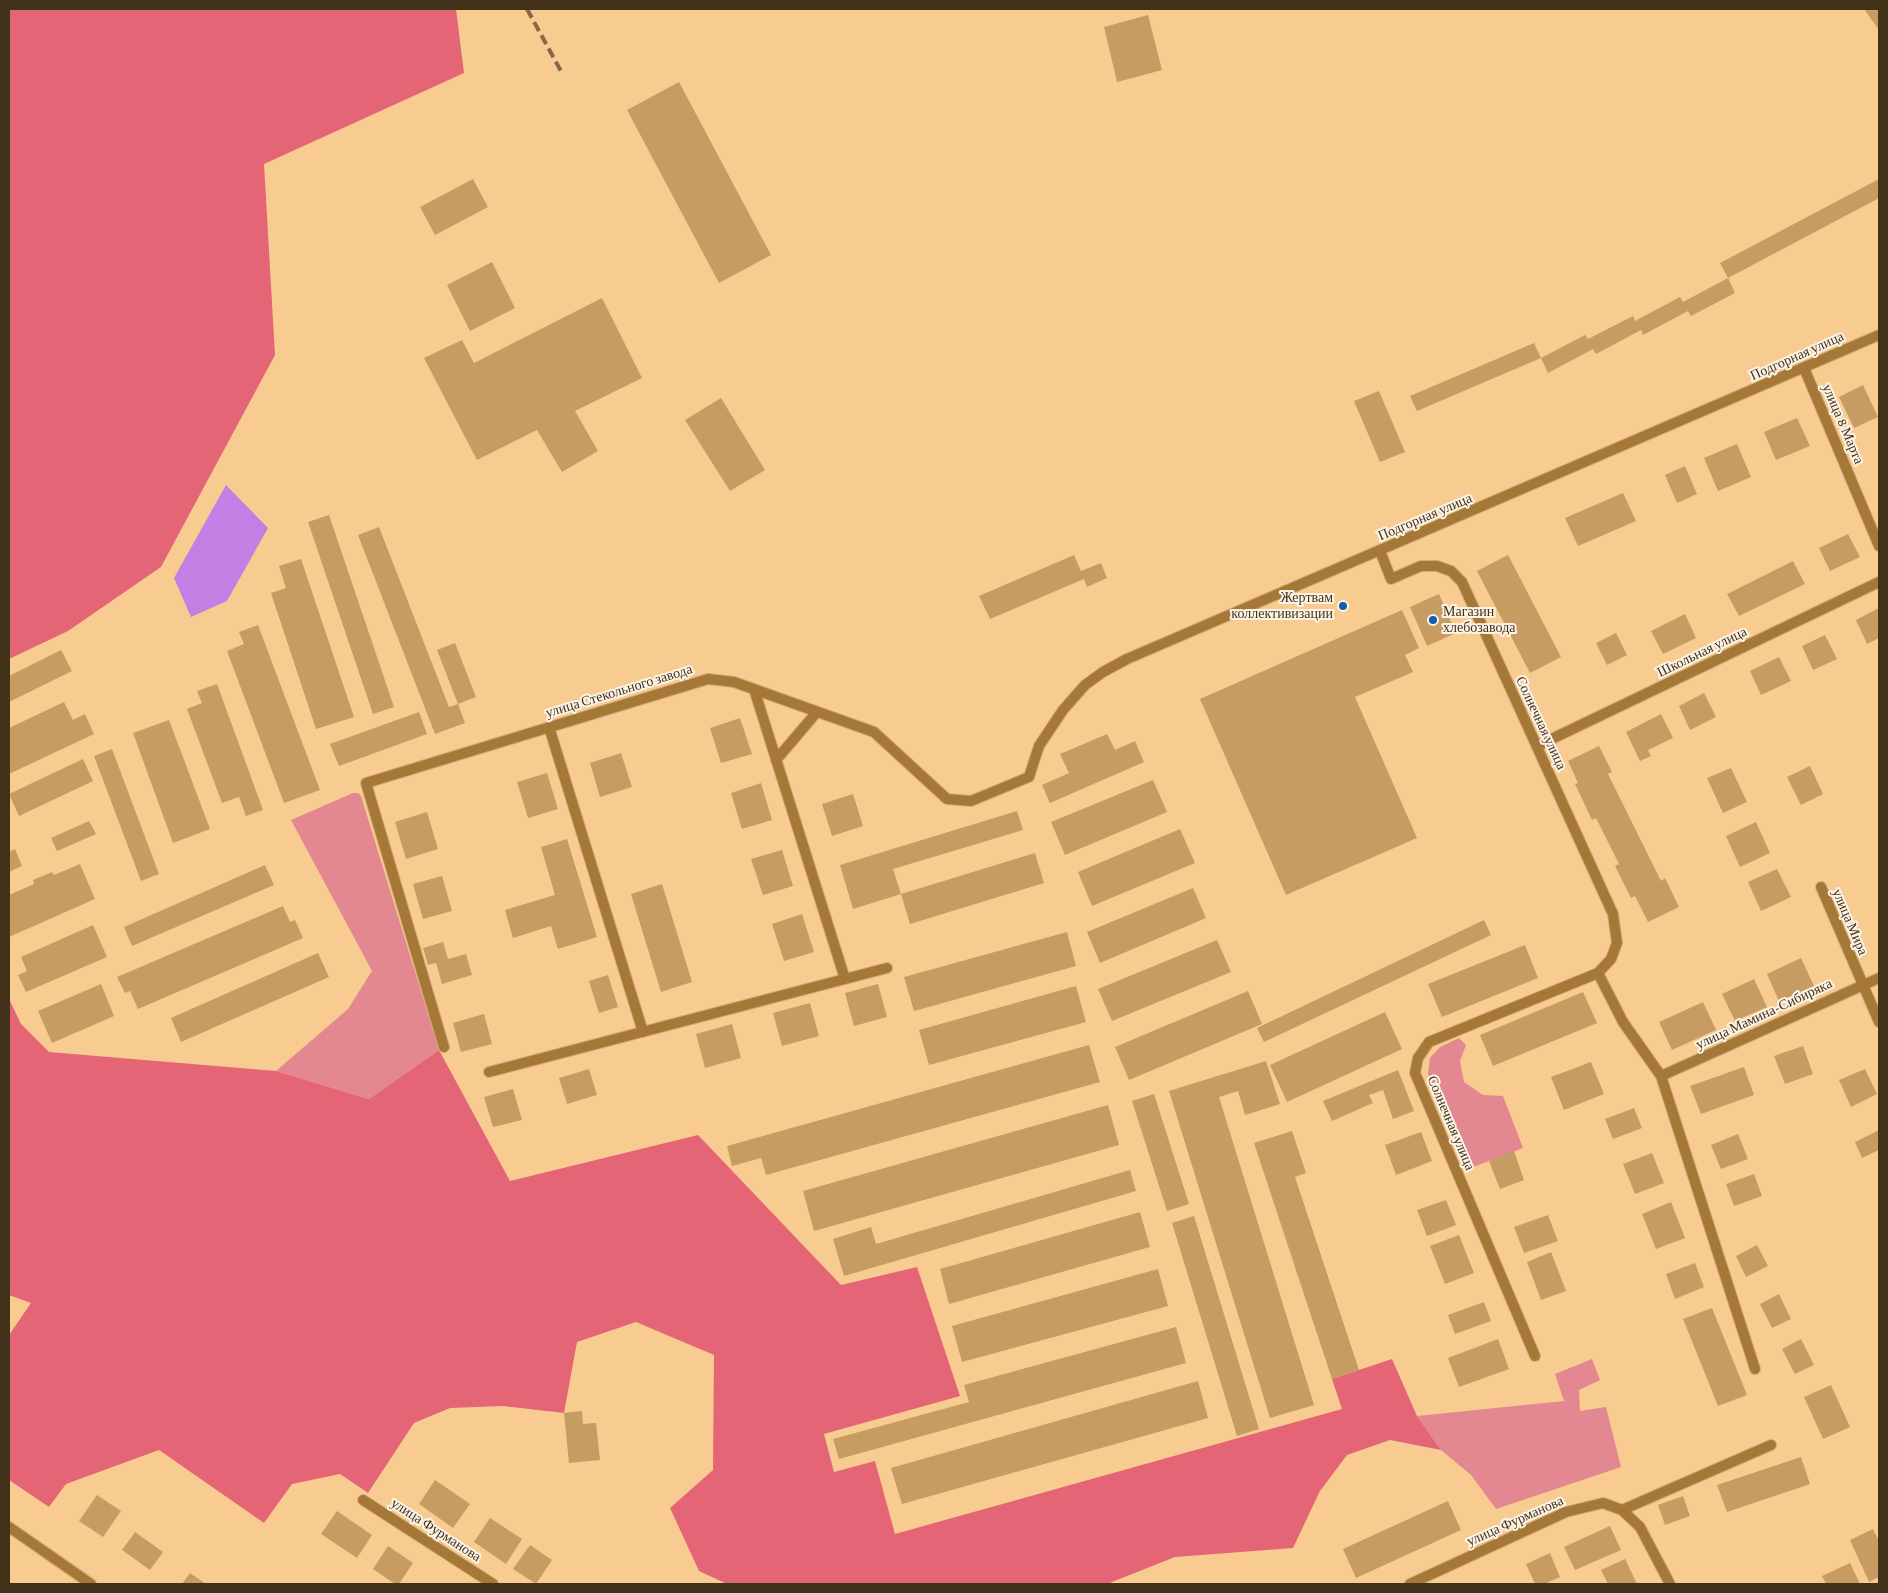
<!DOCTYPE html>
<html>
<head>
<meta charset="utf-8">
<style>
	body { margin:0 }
	#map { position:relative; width:1888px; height:1593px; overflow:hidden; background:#f8cc91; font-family:"Crimson Pro",serif }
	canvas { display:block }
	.frame { position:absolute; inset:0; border:10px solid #43321a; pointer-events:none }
</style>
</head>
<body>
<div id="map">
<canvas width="1888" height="1593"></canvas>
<div class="frame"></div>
</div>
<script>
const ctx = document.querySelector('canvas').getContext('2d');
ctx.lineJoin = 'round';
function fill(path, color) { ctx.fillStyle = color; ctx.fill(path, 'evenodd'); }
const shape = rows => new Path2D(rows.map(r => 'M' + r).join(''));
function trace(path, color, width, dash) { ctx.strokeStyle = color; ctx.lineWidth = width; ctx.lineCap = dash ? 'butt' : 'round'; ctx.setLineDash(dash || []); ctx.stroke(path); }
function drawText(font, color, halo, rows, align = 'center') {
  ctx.font = font + ' "Crimson Pro",serif'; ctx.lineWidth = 4; ctx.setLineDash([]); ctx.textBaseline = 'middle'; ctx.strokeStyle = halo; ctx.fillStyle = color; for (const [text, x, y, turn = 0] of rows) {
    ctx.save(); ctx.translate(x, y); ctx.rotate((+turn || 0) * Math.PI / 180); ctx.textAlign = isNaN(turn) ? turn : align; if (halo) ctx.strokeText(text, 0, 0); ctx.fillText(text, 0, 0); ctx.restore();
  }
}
fill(shape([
	[353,793,358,793,361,796,439,1050,369,1099,276,1071,348,1009,372,971,291,820],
	[1459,1038,1466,1045,1460,1061,1464,1082,1483,1095,1503,1096,1523,1148,1468,1169,1428,1074,1430,1058,1440,1047],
	[1592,1359,1600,1380,1579,1390,1580,1411,1606,1407,1621,1467,1496,1509,1471,1475,1441,1450,1417,1416,1564,1401,1555,1374]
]), '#e38790');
fill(shape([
	[9,9,456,9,464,73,264,164,275,355,161,567,68,631,9,659],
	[9,999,21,1024,49,1052,276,1071,369,1099,439,1050,510,1181,698,1135,841,1285,917,1267,960,1396,824,1434,834,1472,875,1461,895,1534,1342,1409,1332,1379,1392,1359,1417,1416,1441,1450,1390,1440,1347,1455,1320,1491,1293,1548,1175,1557,1107,1584,727,1584,699,1571,670,1508,713,1470,714,1355,636,1322,577,1342,564,1413,503,1406,450,1408,414,1423,368,1493,340,1474,292,1484,264,1523,159,1450,66,1484,49,1507,9,1480,9,1335,31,1303,9,1295]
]), '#e46576');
fill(shape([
	[226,485,268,528,227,601,191,617,174,578]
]), '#c47fe4');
fill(shape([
	[1864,9,1879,9,1879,30],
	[1148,15,1162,70,1117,82,1104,27],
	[679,82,771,255,719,283,627,110],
	[473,179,488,207,435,235,420,207],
	[1879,179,1879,198,1728,278,1720,263],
	[492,262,515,308,470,331,447,285],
	[1728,278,1735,293,1691,316,1688,311,1643,335,1641,330,1596,354,1593,349,1548,373,1541,358,1585,335,1588,339,1633,316,1635,321,1680,297,1683,302],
	[602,298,642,378,575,411,598,451,562,472,537,430,477,460,424,358,462,340,474,363],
	[1534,343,1541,358,1417,411,1410,396],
	[1863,385,1878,417,1854,428,1839,397],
	[1379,391,1405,452,1380,462,1354,401],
	[721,398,765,470,730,491,685,420],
	[1797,418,1810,446,1776,460,1764,432],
	[1737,444,1751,477,1718,491,1704,458],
	[1685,466,1697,494,1677,503,1665,475],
	[1623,493,1636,521,1578,546,1565,518],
	[329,515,394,707,373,714,308,522],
	[379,527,449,707,458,704,465,723,435,734,358,535],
	[1848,534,1860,557,1830,571,1819,548],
	[1074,555,1081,571,1101,563,1107,578,1087,587,1084,579,990,619,979,596],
	[1508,555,1561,657,1530,673,1477,571],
	[301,559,354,717,316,729,271,593,286,588,279,566],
	[1793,561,1805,584,1739,616,1727,594],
	[1439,594,1456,633,1427,646,1410,607],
	[1879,608,1879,638,1867,644,1856,620],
	[1402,610,1419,648,1405,655,1413,672,1355,697,1417,838,1286,895,1200,699],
	[1685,614,1696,638,1663,654,1651,631],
	[258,625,320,790,284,803,227,651,244,644,239,632],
	[1616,633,1627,655,1607,665,1596,643],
	[1825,635,1837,659,1813,670,1802,646],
	[455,643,476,697,458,704,437,650],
	[61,650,72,671,9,702,9,676],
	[1779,657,1791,681,1761,695,1750,671],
	[217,684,263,810,246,816,239,797,222,803,187,709,202,703,197,691],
	[1704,693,1716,717,1690,730,1679,706],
	[64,702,73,720,85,714,94,734,9,774,9,728],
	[419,712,427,734,339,766,330,744],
	[1661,714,1673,738,1648,750,1651,756,1640,761,1626,732],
	[740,718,752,754,721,763,710,728],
	[169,720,210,829,173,843,133,733],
	[1107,734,1115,750,1135,741,1144,762,1050,803,1042,785,1069,773,1060,754],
	[1599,746,1612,772,1608,774,1661,881,1665,878,1679,907,1648,922,1635,896,1631,898,1615,866,1619,864,1596,818,1592,820,1575,784,1578,783,1568,761],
	[112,749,159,874,141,881,94,756],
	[621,753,632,787,600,797,590,763],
	[83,759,93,781,19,816,9,794],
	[1810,766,1823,794,1801,805,1787,777],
	[1731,768,1747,802,1723,813,1707,778],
	[547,773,558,809,528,818,517,782],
	[1153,780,1167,812,1065,855,1051,822],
	[761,783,772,820,742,829,731,793],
	[853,794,863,826,832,836,822,804],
	[1017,811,1023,830,893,869,901,894,853,909,840,865],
	[427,812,438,849,406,859,395,822],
	[89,821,96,834,57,851,51,838],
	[1756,822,1770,853,1740,867,1726,836],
	[1180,829,1195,863,1092,906,1078,872],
	[567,839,597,937,558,949,551,926,513,938,505,910,555,895,541,847],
	[15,849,22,866,9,872,9,852],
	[782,850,793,886,763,895,751,859],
	[1035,853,1044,883,910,924,901,894],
	[80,864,95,899,9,937,9,895,34,884,33,880,52,872,54,875],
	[265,865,274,885,132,946,124,927],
	[1777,869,1791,897,1761,911,1748,882],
	[442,876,452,911,423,919,413,884],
	[662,884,692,982,661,992,631,894],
	[1193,888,1206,918,1100,963,1087,932],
	[283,906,290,922,295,920,303,938,138,1009,130,991,125,993,117,977],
	[802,914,814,952,784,961,772,924],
	[1484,920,1491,935,1264,1042,1257,1028],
	[93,925,107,957,26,992,18,975,27,971,21,957],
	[1067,932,1076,966,914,1011,904,977],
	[1217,940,1231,972,1112,1021,1098,989],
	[443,942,448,959,466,954,472,975,442,984,436,963,428,965,423,948],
	[1525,945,1538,978,1442,1017,1428,984],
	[318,953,329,977,181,1042,171,1018],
	[1801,958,1814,986,1779,1001,1767,974],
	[608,975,618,1007,599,1013,589,981],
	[1754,979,1767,1007,1735,1021,1722,994],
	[101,984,114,1016,52,1043,38,1011],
	[878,984,887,1017,854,1026,845,993],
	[1076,986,1086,1022,929,1065,919,1030],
	[1248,991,1262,1024,1129,1080,1115,1047],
	[1583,992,1597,1023,1493,1066,1480,1035],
	[1703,1002,1716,1030,1672,1050,1659,1022],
	[810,1003,819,1036,782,1046,773,1013],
	[1385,1012,1402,1049,1287,1102,1270,1065],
	[484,1014,492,1044,461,1052,453,1023],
	[732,1024,741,1058,705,1068,696,1034],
	[1089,1045,1100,1082,766,1175,761,1158,732,1166,727,1146],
	[1803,1046,1813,1074,1785,1084,1774,1056],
	[1266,1061,1280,1104,1245,1115,1238,1091,1219,1097,1314,1405,1270,1418,1169,1091],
	[1591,1062,1604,1094,1564,1110,1551,1077],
	[1744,1067,1754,1095,1701,1114,1690,1086],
	[589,1069,597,1095,567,1104,559,1078],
	[1865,1069,1877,1094,1851,1107,1839,1080],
	[1398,1070,1414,1111,1393,1119,1383,1090,1369,1095,1373,1103,1332,1121,1323,1101],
	[513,1089,522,1120,493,1127,484,1097],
	[1154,1094,1189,1204,1167,1211,1132,1101],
	[1108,1105,1119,1145,814,1231,803,1191],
	[1634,1108,1642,1128,1613,1139,1605,1119],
	[1879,1130,1879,1150,1862,1158,1855,1142],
	[1292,1131,1306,1173,1295,1177,1359,1370,1332,1379,1254,1143],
	[1421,1132,1432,1161,1396,1175,1385,1145],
	[1738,1134,1748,1159,1721,1169,1711,1145],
	[1514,1151,1524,1180,1500,1189,1489,1161],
	[1652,1153,1664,1183,1635,1194,1623,1164],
	[1130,1170,1136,1191,844,1276,833,1239,871,1227,876,1244],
	[1754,1174,1762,1196,1734,1206,1726,1184],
	[1446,1200,1456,1225,1427,1236,1417,1210],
	[1671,1202,1685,1238,1656,1249,1642,1214],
	[1140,1212,1150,1247,949,1304,940,1269],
	[1548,1215,1558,1241,1524,1253,1514,1227],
	[1194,1216,1259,1429,1237,1436,1172,1223],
	[1459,1235,1474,1273,1445,1284,1430,1246],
	[1757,1245,1768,1266,1746,1277,1736,1256],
	[1551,1252,1566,1291,1541,1300,1527,1262],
	[1695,1263,1704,1287,1675,1299,1666,1274],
	[1158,1269,1168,1306,962,1362,952,1326],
	[1779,1294,1791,1319,1772,1328,1760,1304],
	[1484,1302,1491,1321,1455,1334,1448,1315],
	[1712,1308,1747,1395,1718,1406,1683,1319],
	[1176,1327,1186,1363,839,1459,833,1439,969,1402,964,1385],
	[1498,1339,1509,1369,1459,1387,1448,1358],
	[1801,1339,1814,1365,1795,1374,1782,1349],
	[1198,1381,1208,1418,902,1504,891,1468],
	[1831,1385,1850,1427,1823,1439,1804,1397],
	[582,1411,583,1424,596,1423,600,1460,569,1463,564,1413],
	[1801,1457,1810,1484,1727,1512,1717,1485],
	[435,1480,470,1504,453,1528,419,1504],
	[97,1495,121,1511,103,1537,79,1521],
	[1683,1496,1690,1516,1665,1525,1658,1505],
	[1448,1501,1461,1530,1356,1578,1343,1549],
	[337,1511,372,1535,357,1558,321,1534],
	[490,1518,522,1539,506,1564,474,1542],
	[1610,1526,1621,1550,1575,1570,1564,1547],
	[1873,1529,1879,1541,1879,1577,1869,1582,1850,1540],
	[135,1532,163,1552,150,1570,122,1550],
	[530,1545,552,1560,536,1584,513,1569],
	[388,1546,413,1563,399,1584,395,1584,373,1569],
	[1550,1553,1560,1577,1544,1584,1535,1584,1526,1564],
	[1625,1559,1637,1584,1608,1584,1601,1570],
	[1850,1563,1860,1584,1826,1584,1822,1576],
	[190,1573,206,1584,182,1584]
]), '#c69c62');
const street = shape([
	[1804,368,1879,546],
	[1380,551,1391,579,1421,566,1437,566,1451,571,1462,582,1613,914,1617,943,1611,959,1598,973,1623,1022,1661,1076,1755,1369],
	[754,689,845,979],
	[549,727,643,1032],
	[1537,746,1879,582],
	[776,760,817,712],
	[1821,887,1879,1022],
	[444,1047,366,783,708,679,734,682,874,732,947,799,971,801,1029,777,1039,746,1063,710,1085,685,1103,672,1127,659,1879,335],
	[489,1072,887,968],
	[1661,1076,1879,978],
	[1535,1356,1415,1073,1418,1058,1429,1042,1598,973],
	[363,1500,493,1584],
	[1622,1510,1640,1527,1670,1584],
	[9,1527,91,1584],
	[1410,1584,1566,1512,1603,1503,1622,1510,1771,1445]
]);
trace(street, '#d0aa77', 12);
trace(street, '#a57838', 10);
trace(shape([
	[527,9,562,73]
]), '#846945', 4, [10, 5]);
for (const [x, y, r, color] of [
	[1343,606,5,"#115ead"],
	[1433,620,5,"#115ead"]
]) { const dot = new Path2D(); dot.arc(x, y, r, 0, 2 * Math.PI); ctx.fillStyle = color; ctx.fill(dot); trace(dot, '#fdf4e8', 2); }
drawText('14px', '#43321a', '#fdf4e8', [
	["Подгорная улица",1797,356,-24],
	["улица 8 Марта",1843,424,67],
	["Подгорная улица",1425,517,-23],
	["Школьная улица",1702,652,-26],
	["улица Стекольного завода",619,691,-17],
	["Солнечная улица",1541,723,65],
	["улица Мира",1850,922,67],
	["улица Мамина-Сибиряка",1764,1014,-25],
	["Солнечная улица",1451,1123,67],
	["улица Фурманова",1515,1521,-24],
	["улица Фурманова",436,1530,33]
]);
drawText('14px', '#43321a', '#fdf4e8', [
	["Жертвам",1333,598],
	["коллективизации",1333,614],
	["Магазин",1443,612,"left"],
	["хлебозавода",1443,628,"left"]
], 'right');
</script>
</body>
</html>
